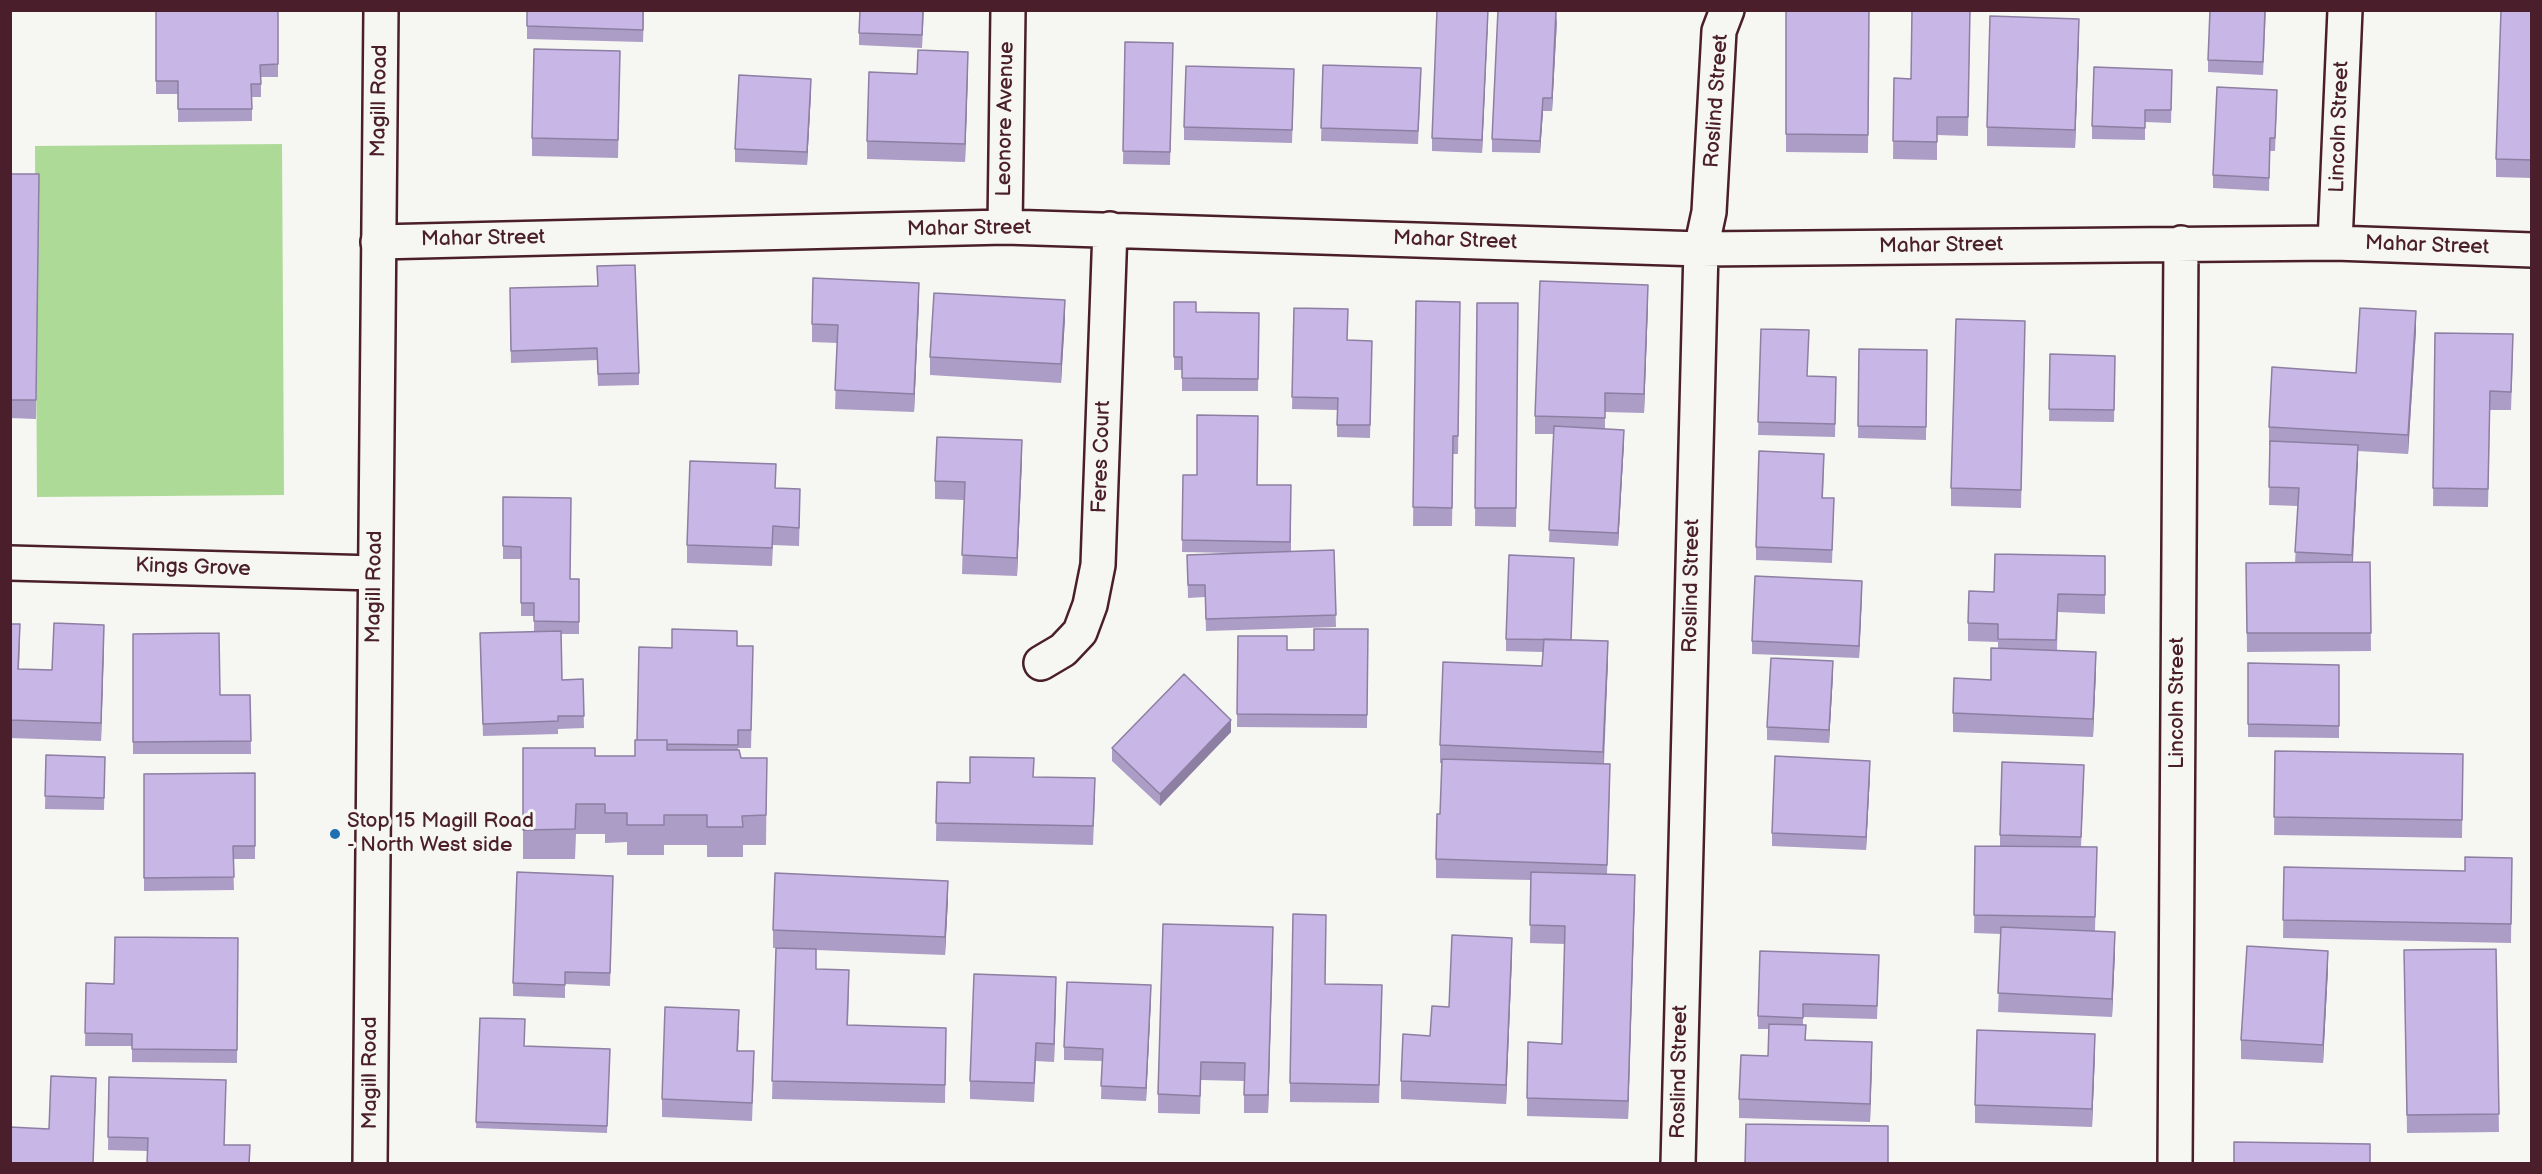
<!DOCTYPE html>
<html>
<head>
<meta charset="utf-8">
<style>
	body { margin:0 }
	#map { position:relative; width:2542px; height:1174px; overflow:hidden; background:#f6f6f2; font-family:"Balsamiq Sans",sans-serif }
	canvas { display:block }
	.frame { position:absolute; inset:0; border:12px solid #4a1f2b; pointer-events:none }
</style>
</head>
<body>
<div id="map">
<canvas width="2542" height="1174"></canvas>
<div class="frame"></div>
</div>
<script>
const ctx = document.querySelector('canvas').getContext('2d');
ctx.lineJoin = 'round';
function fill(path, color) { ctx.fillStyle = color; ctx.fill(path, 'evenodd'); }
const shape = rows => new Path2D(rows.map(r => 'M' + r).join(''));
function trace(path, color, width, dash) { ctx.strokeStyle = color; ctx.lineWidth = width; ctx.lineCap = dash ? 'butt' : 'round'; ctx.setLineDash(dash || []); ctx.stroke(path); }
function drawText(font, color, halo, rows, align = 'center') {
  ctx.font = font + ' "Balsamiq Sans",sans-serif'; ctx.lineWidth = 6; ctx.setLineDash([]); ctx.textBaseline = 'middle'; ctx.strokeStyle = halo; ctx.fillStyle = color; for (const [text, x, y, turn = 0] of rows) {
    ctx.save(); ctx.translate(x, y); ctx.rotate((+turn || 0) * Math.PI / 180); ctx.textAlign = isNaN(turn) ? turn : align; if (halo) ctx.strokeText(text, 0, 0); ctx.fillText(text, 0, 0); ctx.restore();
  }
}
fill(shape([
	[282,144,284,495,37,497,35,146]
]), '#aeda98');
const minor = shape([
	[1005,227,1008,10],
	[378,242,1005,227,1701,249,2335,243,2532,250],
	[2335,243,2345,10],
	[10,563,375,573],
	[1041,663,1063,650,1080,632,1090,605,1098,565,1110,229],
	[1678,1164,1701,249,1709,212,1719,31,1727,10],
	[2175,1164,2181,243]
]);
const secondary = shape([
	[370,1164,381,10]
]);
trace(minor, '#4a1f2b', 38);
trace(secondary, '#4a1f2b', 38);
trace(minor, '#f6f6f2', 33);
trace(secondary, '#f6f6f2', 33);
fill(shape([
	[156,10,278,10,278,77,261,77,261,97,252,97,252,121,178,122,178,94,156,94],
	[527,10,644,10,643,42,527,39],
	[924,10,922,48,859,45,859,33],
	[1786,10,1869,10,1868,153,1786,152],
	[1970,10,1968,136,1937,135,1937,160,1893,159,1894,78,1911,79],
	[2266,10,2263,75,2208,72,2208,60],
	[2532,10,2532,178,2496,177,2496,159],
	[1488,19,1482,153,1432,151,1432,138],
	[1557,20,1552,111,1543,111,1540,153,1492,152,1492,139],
	[2079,37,2075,148,1987,146,1987,127],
	[1125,42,1173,43,1170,165,1123,164],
	[620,51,618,158,532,156,532,138],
	[1323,65,1421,81,1418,144,1321,141],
	[968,70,965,162,867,159,867,141],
	[1294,82,1292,143,1184,140,1184,127],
	[2172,82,2171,123,2145,122,2145,140,2092,139,2092,126],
	[811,92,807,165,735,162,735,149],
	[2277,103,2275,151,2270,151,2269,191,2213,188,2213,175],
	[10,174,39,174,36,419,10,418],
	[597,266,639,373,639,385,598,386,597,360,511,363,510,301,598,286],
	[919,301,914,412,835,409,837,343,812,342,812,324],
	[1416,301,1460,302,1458,454,1453,454,1452,526,1413,526],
	[1174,302,1196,312,1259,313,1258,391,1182,391,1182,370,1174,370],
	[1477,303,1518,303,1516,527,1475,526],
	[1648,303,1644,413,1605,412,1605,429,1624,442,1618,546,1549,542,1554,434,1535,434,1535,416],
	[1294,308,1347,340,1372,354,1370,438,1337,437,1337,410,1292,409],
	[1065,318,1061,383,930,375,930,357],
	[1761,329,1808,376,1836,377,1835,437,1758,435],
	[2416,330,2408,454,2358,451,2353,562,2370,562,2371,651,2247,652,2246,563,2295,563,2298,506,2269,505,2270,445,2269,445,2269,427,2356,373],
	[2435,333,2513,353,2511,410,2490,410,2488,507,2433,506],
	[2025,339,2021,508,1951,506,1951,488],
	[1859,349,1927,350,1926,440,1858,438],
	[2050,354,2115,356,2114,422,2049,421],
	[1022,458,1017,576,962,574,964,500,935,499,935,481],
	[1824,466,1823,498,1834,498,1832,563,1756,560,1756,547],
	[1183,475,1258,485,1291,485,1291,552,1334,550,1336,627,1206,631,1205,597,1188,598,1187,555,1234,553,1182,552],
	[776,488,800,507,799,546,773,545,772,566,687,563,687,545],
	[503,497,570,579,579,579,579,634,561,634,562,680,583,679,584,728,558,729,558,734,483,736,480,646,534,632,534,616,521,616,521,559,503,559],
	[2105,556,2105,614,2058,612,2057,651,2096,670,2093,737,1953,732,1953,713,1991,680,1998,649,1998,642,1968,641,1968,623,1994,592],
	[1574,570,1571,640,1608,660,1604,764,1610,783,1607,874,1635,893,1628,1119,1527,1116,1527,1098,1562,1044,1565,944,1530,943,1531,880,1436,878,1436,859,1440,814,1442,763,1440,763,1440,745,1542,666,1543,652,1506,651,1506,639],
	[1862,594,1859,658,1752,654,1752,641],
	[10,624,20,643,19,669,52,670,104,643,101,741,10,738],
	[1368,629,1367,728,1237,727,1238,636,1287,650,1314,650],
	[133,634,220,695,250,695,251,754,133,754],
	[737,646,753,665,751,748,738,748,738,750,741,758,767,758,766,845,743,845,743,857,707,857,707,845,664,845,664,855,627,855,627,842,605,843,605,834,576,834,575,859,523,859,523,748,595,756,635,756,637,740,672,648],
	[2248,663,2339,665,2339,738,2248,737],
	[1833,674,1829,743,1767,740,1767,727],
	[1231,732,1160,806,1112,761,1112,748],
	[2275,751,2463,754,2462,838,2274,835],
	[46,755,105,757,104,810,45,809],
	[255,773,255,859,233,859,234,890,144,891,144,774],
	[1870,774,1866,850,1772,846,1772,833],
	[1034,777,1095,796,1093,845,936,841,937,782,970,783],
	[2084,778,2081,847,2097,847,2095,931,2115,951,2112,1017,1998,1012,2001,934,1974,933,1975,846,2000,846,2000,835],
	[2512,858,2511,943,2283,938,2284,867,2465,871],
	[613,876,610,986,565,984,565,998,513,996,513,983],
	[948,899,945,955,816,950,816,969,849,988,848,1025,946,1028,945,1103,772,1099,776,948,773,948,773,930],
	[238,938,237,1063,132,1062,132,1046,85,1046,86,983,114,984],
	[1273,945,1268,1113,1244,1113,1244,1081,1201,1080,1200,1114,1158,1113,1158,1094],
	[2496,949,2499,1132,2407,1133,2404,950],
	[1879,955,1877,1019,1803,1017,1803,1025,1806,1040,1872,1060,1870,1122,1739,1118,1739,1099,1768,1056,1769,1029,1758,1029,1758,1016],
	[1512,956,1506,1104,1401,1099,1401,1081,1449,1007],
	[2328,969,2323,1063,2241,1059,2241,1040],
	[1325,984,1382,1004,1379,1103,1290,1102,1290,1083],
	[1056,995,1054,1062,1036,1061,1034,1102,970,1099,970,1081],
	[1151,998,1146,1101,1101,1099,1102,1061,1064,1060,1064,1047],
	[480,1018,524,1046,610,1049,607,1133,476,1128],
	[739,1029,738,1051,754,1070,752,1121,662,1117,662,1099],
	[2095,1052,2092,1127,1975,1123,1975,1105],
	[109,1077,226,1080,148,1151,108,1150]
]), '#ac9dc7');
fill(shape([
	[1488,10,1488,19,1482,153,1482,140],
	[1557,10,1557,20,1552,111,1552,98],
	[2079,19,2079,37,2075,148,2075,130],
	[968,52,968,70,965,162,965,144],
	[811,79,811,92,807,165,807,152],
	[1543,98,1543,111,1540,153,1540,141],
	[919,283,919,301,914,412,914,394],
	[1648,285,1648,303,1644,413,1644,394],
	[1065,300,1065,318,1061,383,1061,364],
	[2416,311,2416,330,2408,454,2408,435],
	[1624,430,1624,442,1618,546,1618,533],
	[1022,440,1022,458,1017,576,1017,558],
	[2358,445,2358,464,2352,573,2352,555],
	[1862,581,1862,594,1859,658,1859,646],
	[104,625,104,643,101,741,101,723],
	[1608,641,1608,660,1603,770,1603,752],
	[2096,652,2096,670,2093,737,2093,719],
	[1833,661,1833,674,1829,743,1829,730],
	[1231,720,1231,732,1160,806,1160,794],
	[1870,761,1870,774,1866,850,1866,837],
	[1635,875,1635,893,1628,1119,1628,1101],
	[948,881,948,899,945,955,945,937],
	[1273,927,1273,945,1268,1113,1268,1095],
	[2115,932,2115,951,2112,1017,2112,999],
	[1512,938,1512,956,1506,1104,1506,1085],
	[2328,951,2328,969,2323,1063,2323,1045],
	[1056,977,1056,995,1054,1062,1054,1044],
	[1151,985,1151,998,1146,1101,1146,1088],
	[2095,1034,2095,1052,2092,1127,2092,1109],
	[1872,1042,1872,1060,1870,1122,1870,1104],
	[96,1078,96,1096,93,1164]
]), '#8c7fa2');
const building = shape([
	[156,10,278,10,278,64,260,65,261,84,251,84,252,109,178,109,178,81,156,81,156,10],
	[527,10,643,10,643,30,527,26,527,10],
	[860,10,923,10,922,35,859,33,860,10],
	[1437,10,1488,10,1482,140,1432,138,1437,10],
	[1498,10,1556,10,1552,98,1543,98,1540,141,1492,139,1498,10],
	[1786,10,1869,10,1868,135,1786,134,1786,10],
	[1912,10,1970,10,1968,117,1937,117,1937,142,1893,141,1894,78,1911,79,1912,10],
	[2210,10,2265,10,2263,62,2208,60,2210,10],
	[2501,10,2532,10,2532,160,2496,159,2501,10],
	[1990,16,2079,19,2075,130,1987,127,1990,16],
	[1125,42,1173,43,1170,152,1123,151,1125,42],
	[534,49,620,51,618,140,532,138,534,49],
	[918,50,968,52,965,144,867,141,869,72,917,74,918,50],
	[1323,65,1421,68,1418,131,1321,128,1323,65],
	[1186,66,1294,69,1292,130,1184,127,1186,66],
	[2094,67,2172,70,2171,110,2145,110,2145,128,2092,126,2094,67],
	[739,75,811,79,807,152,735,149,739,75],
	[2217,87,2277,90,2275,138,2270,138,2269,178,2213,175,2217,87],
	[10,174,39,174,36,400,10,400,10,174],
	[635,265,639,373,598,374,597,348,511,351,510,288,598,286,597,266,635,265],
	[813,278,919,283,914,394,835,390,838,325,812,324,813,278],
	[1540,281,1648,285,1644,394,1605,393,1605,418,1535,416,1540,281],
	[934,293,1065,300,1061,364,930,357,934,293],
	[1416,301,1460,302,1458,436,1453,436,1452,508,1413,507,1416,301],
	[1174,302,1196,302,1196,312,1259,313,1258,379,1182,378,1182,357,1174,357,1174,302],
	[1477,303,1518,303,1516,508,1475,508,1477,303],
	[1294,308,1348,309,1347,340,1372,341,1370,425,1337,425,1338,398,1292,397,1294,308],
	[2360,308,2416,311,2408,435,2269,427,2272,367,2356,373,2360,308],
	[1956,319,2025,321,2021,490,1951,488,1956,319],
	[1761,329,1809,330,1807,376,1836,377,1835,424,1758,422,1761,329],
	[2435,333,2513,334,2511,392,2490,391,2488,489,2433,488,2435,333],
	[1859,349,1927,350,1926,427,1858,426,1859,349],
	[2050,354,2115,356,2114,410,2049,409,2050,354],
	[1197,415,1258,416,1257,485,1291,485,1290,542,1182,540,1183,475,1197,475,1197,415],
	[1554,426,1624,430,1618,533,1549,530,1554,426],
	[937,437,1022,440,1017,558,962,555,965,482,935,481,937,437],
	[2270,441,2358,445,2352,555,2295,552,2299,488,2269,487,2270,441],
	[1759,451,1824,454,1822,498,1834,498,1832,550,1756,547,1759,451],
	[690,461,776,464,775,488,800,489,799,528,773,526,772,548,687,545,690,461],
	[503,497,571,498,570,579,579,579,579,622,534,621,534,603,521,603,521,547,503,546,503,497],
	[1334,550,1336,615,1206,619,1205,585,1188,585,1187,555,1334,550],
	[1995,554,2105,556,2105,595,2058,594,2056,640,1998,639,1998,624,1968,623,1969,591,1994,592,1995,554],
	[1509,555,1574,558,1571,640,1506,639,1509,555],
	[2370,562,2371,633,2247,633,2246,563,2370,562],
	[1755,576,1862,581,1859,646,1752,641,1755,576],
	[54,623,104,625,101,723,10,720,10,624,20,624,18,669,52,670,54,623],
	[672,629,737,631,737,646,753,646,751,730,738,730,738,745,667,744,667,740,637,740,639,647,672,648,672,629],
	[1314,629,1368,629,1367,715,1237,714,1238,636,1287,636,1287,650,1314,650,1314,629],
	[561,631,562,680,583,679,584,716,558,716,558,721,483,724,480,633,561,631],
	[219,633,220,695,250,695,251,741,133,742,133,634,219,633],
	[1544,639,1608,641,1603,752,1440,745,1443,662,1542,666,1544,639],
	[1991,648,2096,652,2093,719,1953,713,1954,678,1991,680,1991,648],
	[1771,658,1833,661,1829,730,1767,727,1771,658],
	[2248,663,2339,665,2339,726,2248,724,2248,663],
	[1184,674,1231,720,1160,794,1112,748,1184,674],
	[635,740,667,740,667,750,739,750,741,758,767,758,766,815,742,816,743,827,707,827,707,815,664,815,664,825,627,825,627,813,605,813,605,804,576,804,575,829,523,830,523,748,595,748,595,756,635,756,635,740],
	[2275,751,2463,754,2462,820,2274,817,2275,751],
	[46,755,105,757,104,798,45,796,46,755],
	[1775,756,1870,761,1866,837,1772,833,1775,756],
	[970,757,1034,758,1033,777,1095,778,1093,826,936,823,937,782,970,783,970,757],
	[1442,759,1610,764,1607,865,1436,859,1437,814,1440,814,1442,759],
	[2002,762,2084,765,2081,837,2000,835,2002,762],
	[255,773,255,846,233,846,234,877,144,878,144,774,255,773],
	[1975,846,2097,847,2095,917,1974,915,1975,846],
	[2465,857,2512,858,2511,924,2283,920,2284,867,2465,871,2465,857],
	[517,872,613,876,610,973,565,972,565,985,513,983,517,872],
	[1531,872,1635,875,1628,1101,1527,1098,1528,1042,1562,1044,1565,926,1530,925,1531,872],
	[775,873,948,881,945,937,773,930,775,873],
	[1293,914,1326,915,1325,984,1382,985,1379,1085,1290,1083,1293,914],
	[1163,924,1273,927,1268,1095,1244,1095,1245,1063,1201,1062,1200,1096,1158,1094,1163,924],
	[2001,927,2115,932,2112,999,1998,993,2001,927],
	[1452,935,1512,938,1506,1085,1401,1081,1403,1034,1430,1036,1432,1006,1449,1007,1452,935],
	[115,937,238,938,237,1050,132,1049,132,1034,85,1033,86,983,114,984,115,937],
	[2247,946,2328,951,2323,1045,2241,1040,2247,946],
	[776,948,816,949,816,969,849,970,847,1025,946,1028,945,1085,772,1081,776,948],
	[2496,949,2499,1114,2407,1115,2404,950,2496,949],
	[1760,951,1879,955,1877,1006,1803,1004,1803,1018,1758,1016,1760,951],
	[974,974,1056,977,1054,1044,1036,1043,1034,1083,970,1081,974,974],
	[1067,982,1151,985,1146,1088,1101,1086,1103,1049,1064,1047,1067,982],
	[665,1007,739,1010,737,1051,754,1051,752,1103,662,1099,665,1007],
	[480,1018,525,1019,524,1046,610,1049,607,1126,476,1122,480,1018],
	[1769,1024,1806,1025,1805,1040,1872,1042,1870,1104,1739,1099,1741,1055,1768,1056,1769,1024],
	[1977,1030,2095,1034,2092,1109,1975,1105,1977,1030],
	[51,1076,96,1078,93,1164,10,1164,10,1127,49,1129,51,1076],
	[109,1077,226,1080,224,1145,250,1145,249,1164,147,1164,148,1138,108,1137,109,1077],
	[1746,1124,1888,1126,1888,1164,1745,1164,1746,1124],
	[2234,1142,2370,1144,2370,1164,2234,1164,2234,1142]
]);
fill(building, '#c8b6e7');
trace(building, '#8c7fa2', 1.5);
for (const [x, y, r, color] of [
	[335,834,6,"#1f6fb2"]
]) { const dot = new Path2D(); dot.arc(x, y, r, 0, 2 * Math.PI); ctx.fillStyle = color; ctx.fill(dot); trace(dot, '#f6f6f2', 2); }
drawText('21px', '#4a1f2b', '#f6f6f2', [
	["Magill Road",380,101,-89],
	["Roslind Street",1717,101,-86],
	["Leonore Avenue",1006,119,-89],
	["Lincoln Street",2340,127,-88],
	["Mahar Street",969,229,-1],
	["Mahar Street",483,239,-1],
	["Mahar Street",1455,241,2],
	["Mahar Street",1941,246,-1],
	["Mahar Street",2427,246,2],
	["Feres Court",1102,457,-88],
	["Kings Grove",193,568,2],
	["Roslind Street",1692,586,-89],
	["Magill Road",375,587,-89],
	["Lincoln Street",2178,703,-90],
	["Roslind Street",1680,1072,-89],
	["Magill Road",371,1073,-90]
]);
drawText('21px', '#4a1f2b', '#f6f6f2', [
	["Stop 15 Magill Road",347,822],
	["- North West side",347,846]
], 'left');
</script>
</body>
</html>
